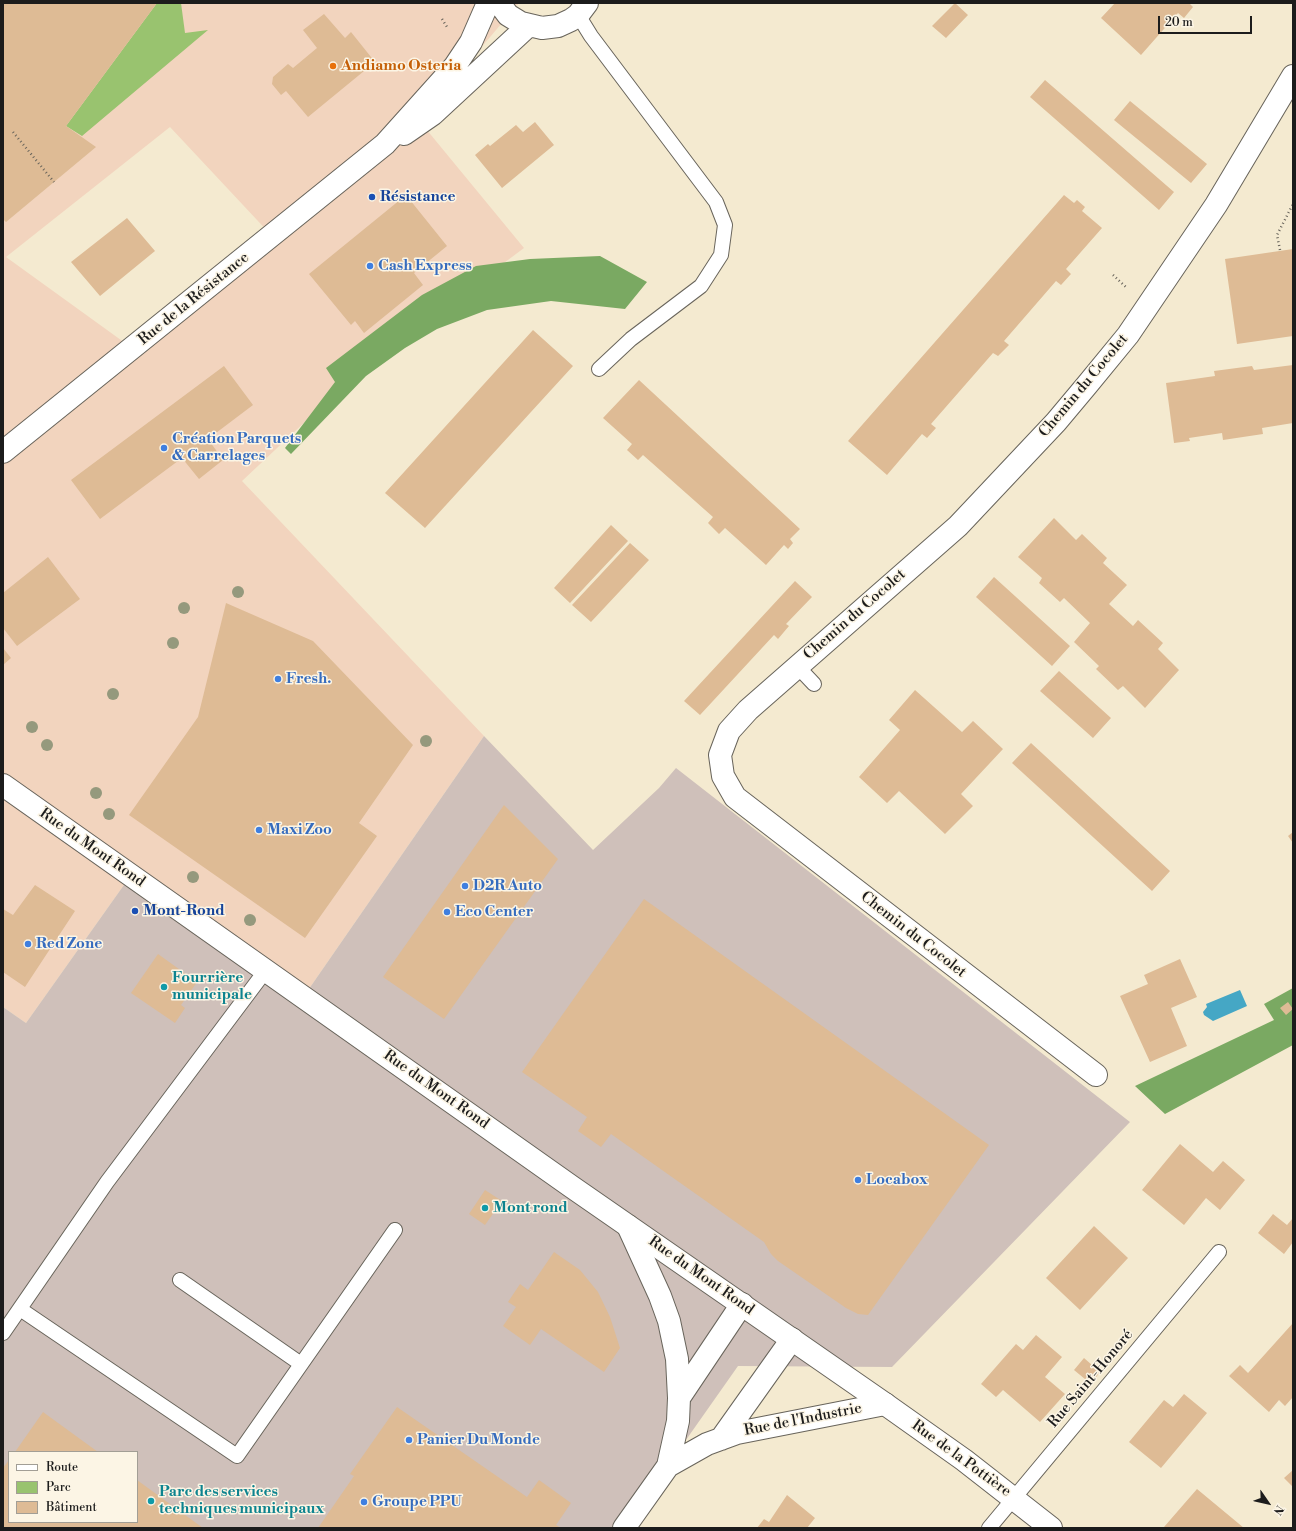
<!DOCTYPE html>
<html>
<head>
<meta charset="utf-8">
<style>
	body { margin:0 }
	#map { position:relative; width:1296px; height:1531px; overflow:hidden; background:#f4ead0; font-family:"Libre Bodoni",serif }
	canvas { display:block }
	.frame { position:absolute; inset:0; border:4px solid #1c1c1c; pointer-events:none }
	.legend { position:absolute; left:8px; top:1451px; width:130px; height:72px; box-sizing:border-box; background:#fcf5e5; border:1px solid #a29e95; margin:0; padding:5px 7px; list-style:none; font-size:12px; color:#1c1c1c }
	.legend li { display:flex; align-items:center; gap:8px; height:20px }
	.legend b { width:20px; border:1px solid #a29e95 }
	.north { position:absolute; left:1248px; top:1483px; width:40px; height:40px; -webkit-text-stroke:3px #fcf5e5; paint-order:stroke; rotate:124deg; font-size:11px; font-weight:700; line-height:16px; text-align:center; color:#1c1c1c }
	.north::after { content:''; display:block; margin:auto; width:14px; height:18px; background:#1c1c1c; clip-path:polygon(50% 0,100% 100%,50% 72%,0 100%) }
	.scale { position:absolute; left:1158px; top:16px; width:94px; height:18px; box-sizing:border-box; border:2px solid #1c1c1c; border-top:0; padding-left:5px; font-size:12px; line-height:14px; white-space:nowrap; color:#1c1c1c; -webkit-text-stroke:3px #fcf5e5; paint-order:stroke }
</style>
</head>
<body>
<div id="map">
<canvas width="1296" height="1531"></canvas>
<div class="frame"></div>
<ul class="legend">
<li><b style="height:5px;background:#fff"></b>Route</li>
<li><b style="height:11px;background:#99c36f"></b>Parc</li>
<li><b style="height:11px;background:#debb95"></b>Bâtiment</li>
</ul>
<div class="north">N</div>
<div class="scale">20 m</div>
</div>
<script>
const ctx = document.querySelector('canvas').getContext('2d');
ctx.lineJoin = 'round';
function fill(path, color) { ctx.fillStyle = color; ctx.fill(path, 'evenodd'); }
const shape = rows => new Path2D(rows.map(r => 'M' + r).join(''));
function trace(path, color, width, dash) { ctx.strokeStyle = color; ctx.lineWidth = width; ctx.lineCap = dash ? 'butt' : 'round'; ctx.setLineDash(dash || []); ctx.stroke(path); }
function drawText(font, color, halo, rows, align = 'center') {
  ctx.font = font + ' "Libre Bodoni",serif'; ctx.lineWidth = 3; ctx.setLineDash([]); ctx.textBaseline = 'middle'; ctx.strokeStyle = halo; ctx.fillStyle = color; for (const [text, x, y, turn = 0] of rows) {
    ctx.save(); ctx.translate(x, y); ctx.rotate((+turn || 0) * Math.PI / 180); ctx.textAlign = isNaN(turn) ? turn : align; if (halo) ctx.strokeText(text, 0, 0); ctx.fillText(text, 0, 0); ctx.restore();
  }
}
fill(shape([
	[3,3,519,3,445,90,417,118,524,248,358,372,242,481,484,736,304,996,131,875,26,1023,3,1007],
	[170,127,272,236,132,348,6,257]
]), '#f2d4be');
fill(shape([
	[484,736,593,850,659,788,676,768,1130,1122,892,1367,738,1366,624,1528,3,1528,3,1007,26,1023,131,875,304,996],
	[9,1452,137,1452,137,1522,9,1522]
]), '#cfc0ba');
fill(shape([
	[157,3,181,3,185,33,208,30,82,136,66,126]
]), '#99c36f');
fill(shape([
	[600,256,647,282,625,309,551,301,487,310,437,329,405,348,366,376,291,454,285,448,335,382,326,368,422,295,476,266,530,259],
	[1293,988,1293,1045,1165,1114,1135,1086,1274,1020,1264,1004]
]), '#7aa962');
fill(shape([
	[1240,990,1247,1006,1213,1021,1204,1015,1203,1012,1207,1007,1206,1004]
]), '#45a7c5');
fill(shape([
	[3,3,157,3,66,126,96,147,6,222,3,219],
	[955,3,968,15,946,38,932,26],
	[1115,3,1189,3,1193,7,1184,18,1178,13,1141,55,1101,18],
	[324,14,345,38,351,32,375,62,308,117,286,91,281,95,272,84,273,77,288,64,293,68,317,48,303,30],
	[1045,80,1174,192,1159,210,1030,97],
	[1130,101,1207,164,1191,183,1114,120],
	[535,122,554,145,502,188,475,155,488,144,490,146,516,125,523,132],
	[406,195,447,246,414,273,423,285,364,333,355,321,351,325,309,274],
	[1064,195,1074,203,1077,200,1085,207,1082,211,1102,228,1066,269,1071,274,1061,285,1056,281,1004,341,1009,345,998,356,993,353,931,424,936,428,927,438,922,434,887,475,848,441],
	[127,218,155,251,100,296,71,262],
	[1293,249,1293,336,1237,344,1225,259],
	[533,330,573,366,425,528,385,493],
	[1293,365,1293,423,1262,428,1263,434,1223,440,1222,433,1189,438,1190,441,1174,443,1166,383,1215,376,1214,371,1252,366,1254,370],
	[224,366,253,405,208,439,223,460,199,479,182,458,100,519,71,480],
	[639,380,800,529,790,539,793,543,788,549,784,545,766,565,725,528,719,534,708,523,713,517,643,455,638,460,627,450,632,444,603,418],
	[1054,518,1076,540,1082,534,1107,558,1103,563,1127,585,1109,604,1133,626,1138,620,1163,643,1158,649,1179,670,1145,708,1123,686,1118,690,1096,669,1099,666,1074,642,1090,623,1064,598,1060,602,1039,583,1042,578,1018,557],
	[611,525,628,541,570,603,554,588],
	[630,543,649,560,591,622,572,605],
	[48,557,80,599,17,646,3,628,3,593],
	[994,577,1070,646,1052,666,976,597],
	[795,581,812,597,786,624,789,626,778,639,774,635,700,715,684,701],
	[226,603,313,641,413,745,359,823,377,836,305,938,129,815,198,717],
	[3,648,11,658,3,665],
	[1059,671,1111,718,1093,738,1040,691],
	[915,690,962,732,973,721,1003,749,961,794,973,806,945,834,899,791,887,803,859,777,900,730,889,720],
	[1031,743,1170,871,1152,891,1012,763],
	[504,805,558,859,444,1019,383,977],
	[1293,832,1293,843,1288,836],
	[35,885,75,911,25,987,3,972,3,909,13,915],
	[644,899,989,1145,868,1315,858,1314,846,1308,778,1261,771,1254,764,1242,611,1134,601,1147,578,1131,587,1117,522,1072],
	[158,954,197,982,181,1005,185,1008,175,1023,131,993],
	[1180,959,1197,997,1171,1008,1187,1046,1150,1062,1120,996,1148,984,1144,975],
	[1288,1002,1293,1009,1286,1015,1280,1008],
	[1180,1144,1213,1172,1223,1161,1245,1180,1220,1210,1206,1198,1184,1225,1142,1190],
	[485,1190,502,1201,485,1225,469,1214],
	[1273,1214,1287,1225,1293,1218,1293,1242,1284,1254,1258,1233],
	[1094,1226,1128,1258,1080,1310,1046,1278],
	[554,1252,580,1270,598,1292,610,1317,620,1348,604,1372,541,1329,530,1345,503,1326,516,1307,508,1302,520,1284,528,1290],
	[1293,1323,1293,1397,1285,1406,1279,1400,1269,1412,1229,1376,1240,1365,1248,1373],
	[1036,1335,1062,1357,1045,1377,1065,1394,1040,1422,1003,1390,996,1397,981,1384,1016,1344,1023,1350],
	[1084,1358,1100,1372,1091,1384,1074,1370],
	[1184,1394,1207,1413,1161,1468,1129,1442,1164,1400,1173,1407],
	[397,1407,527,1497,539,1480,571,1503,556,1525,561,1528,318,1528,354,1476,350,1474],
	[43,1412,98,1452,15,1452],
	[9,1460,9,1522,137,1522,137,1480,203,1528,3,1528,3,1468],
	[1293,1470,1293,1487,1284,1478],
	[1197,1489,1244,1528,1164,1527],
	[787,1495,815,1518,807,1528,757,1528,764,1519,769,1522]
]), '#debb95');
const service = shape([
	[578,15,591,36,716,202,725,225,721,255,701,286,631,339,599,369],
	[797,666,814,684],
	[180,1280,301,1364],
	[20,1309,237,1456,395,1230],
	[3,1333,107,1182,266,970],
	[989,1528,1219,1252]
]);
const minor = shape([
	[1096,1075,735,797,723,776,720,755,729,731,748,710,958,526,1056,422,1087,385,1128,335,1216,205,1293,76],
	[679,1398,742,1304],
	[721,1439,792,1339],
	[668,1466,707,1444,737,1433,885,1404],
	[624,1528,668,1466,678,1421,679,1398,677,1359,669,1321,660,1296,628,1226]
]);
const tertiary = shape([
	[499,3,508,15,521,23,542,28,558,26,571,20,578,15,587,3],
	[404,134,433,114,528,26],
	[3,452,385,144,455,66,471,42,488,3],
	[3,785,572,1187,885,1404,964,1460,1051,1528]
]);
trace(service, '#68645b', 16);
trace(minor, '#68645b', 24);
trace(tertiary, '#68645b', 24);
trace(shape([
	[442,19,447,27],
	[13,132,54,182],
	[1280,250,1277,235,1293,204],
	[1113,275,1127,288]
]), '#68645b', 2.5, [1, 3]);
trace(service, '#fff', 14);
trace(minor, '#fff', 22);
trace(tertiary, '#fff', 22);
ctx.fillStyle = '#95997d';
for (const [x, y] of [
	[238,592],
	[184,608],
	[173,643],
	[113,694],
	[32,727],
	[426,741],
	[47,745],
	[96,793],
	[109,814],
	[193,877],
	[250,920]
]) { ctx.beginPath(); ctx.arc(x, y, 6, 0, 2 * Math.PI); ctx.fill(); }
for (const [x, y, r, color] of [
	[333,66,4,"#e8710a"],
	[372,197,4,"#1a4fb4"],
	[370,266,4,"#3f7fe0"],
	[164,448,4,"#3f7fe0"],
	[278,679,4,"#3f7fe0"],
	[259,830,4,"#3f7fe0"],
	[465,886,4,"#3f7fe0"],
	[135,911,4,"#1a4fb4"],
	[447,912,4,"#3f7fe0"],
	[28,944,4,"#3f7fe0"],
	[164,987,4,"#0f9aa8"],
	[858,1180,4,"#3f7fe0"],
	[485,1208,4,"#0f9aa8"],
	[409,1440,4,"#3f7fe0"],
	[151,1501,4,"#0f9aa8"],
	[364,1502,4,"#3f7fe0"]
]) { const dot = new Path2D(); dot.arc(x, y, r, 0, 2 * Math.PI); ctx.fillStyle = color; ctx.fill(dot); trace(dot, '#fcf5e5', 1.5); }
drawText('bold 15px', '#c56008', '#fcf5e5', [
	["Andiamo Osteria",341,66]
], 'left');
drawText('bold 15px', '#164399', '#fcf5e5', [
	["Résistance",380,197],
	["Mont-Rond",143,911]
], 'left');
drawText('bold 15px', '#366cbe', '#fcf5e5', [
	["Cash Express",378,266],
	["Création Parquets",172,439],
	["& Carrelages",172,456],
	["Fresh.",286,679],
	["Maxi Zoo",267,830],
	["D2R Auto",473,886],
	["Eco Center",455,912],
	["Red Zone",36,944],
	["Locabox",866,1180],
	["Panier Du Monde",417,1440],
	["Groupe PPU",372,1502]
], 'left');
drawText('15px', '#1c1c1c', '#fcf5e5', [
	["Rue de la Résistance",194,299,-39],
	["Chemin du Cocolet",1084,386,-50],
	["Chemin du Cocolet",855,615,-41],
	["Rue du Mont Rond",92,848,35],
	["Chemin du Cocolet",913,935,38],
	["Rue du Mont Rond",436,1090,35],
	["Rue du Mont Rond",701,1276,35],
	["Rue Saint-Honoré",1091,1379,-50],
	["Rue de l'Industrie",803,1420,-11],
	["Rue de la Pottière",961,1459,36]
]);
drawText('bold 15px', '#0d838f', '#fcf5e5', [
	["Fourrière",172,978],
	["municipale",172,995],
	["Mont rond",493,1208],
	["Parc des services",159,1492],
	["techniques municipaux",159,1509]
], 'left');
</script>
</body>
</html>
